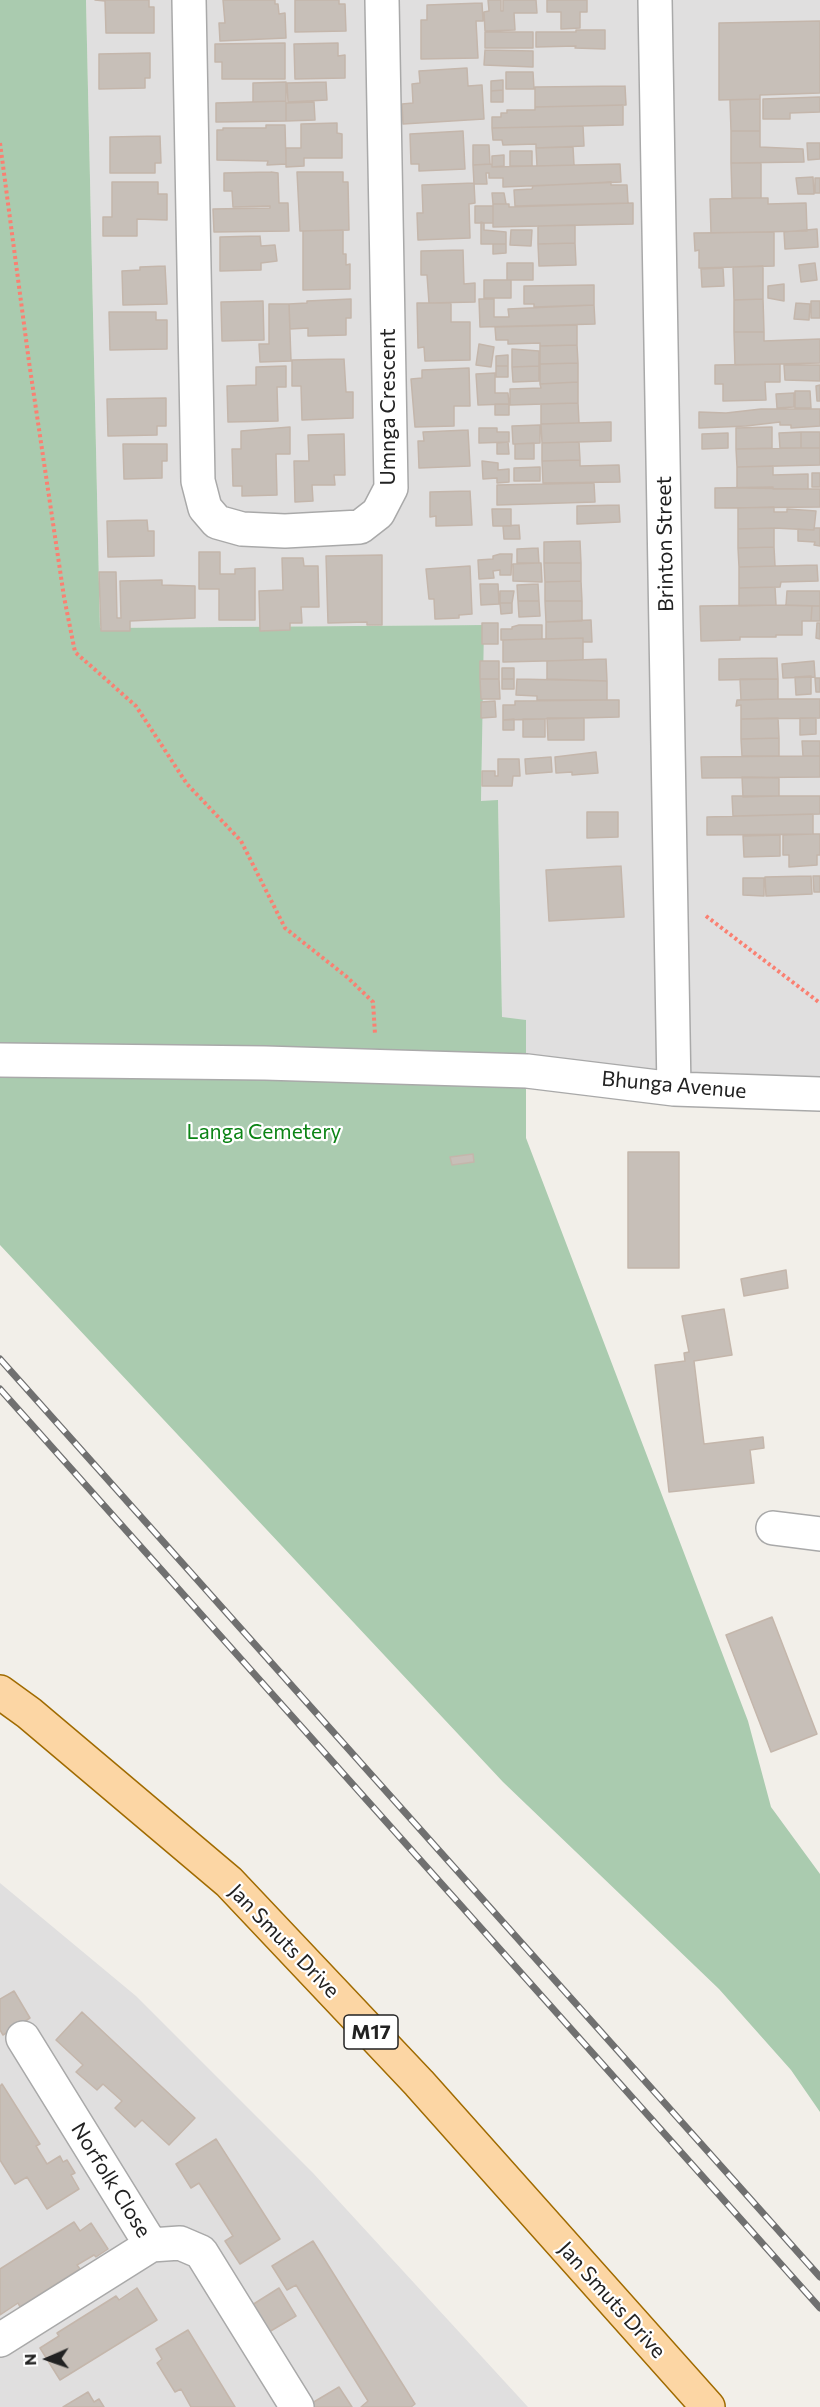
<!DOCTYPE html>
<html>
<head>
<meta charset="utf-8">
<style>
	body { margin:0 }
	#map { position:relative; width:820px; height:2407px; overflow:hidden; background:#f2efe9; font-family:Commissioner,sans-serif }
	canvas { display:block }
	.north { position:absolute; left:18px; top:2329px; width:60px; height:60px; -webkit-text-stroke:4px #fff; paint-order:stroke; rotate:268deg; font-size:16px; font-weight:700; line-height:24px; text-align:center; color:#222 }
	.north::after { content:''; display:block; margin:auto; width:21px; height:27px; background:#222; clip-path:polygon(50% 0,100% 100%,50% 72%,0 100%) }
</style>
</head>
<body>
<div id="map">
<canvas width="820" height="2407"></canvas>
<div class="north">N</div>
</div>
<script>
const ctx = document.querySelector('canvas').getContext('2d');
ctx.lineJoin = 'round';
function fill(path, color) { ctx.fillStyle = color; ctx.fill(path, 'evenodd'); }
const shape = rows => new Path2D(rows.map(r => 'M' + r).join(''));
function trace(path, color, width, dash) { ctx.strokeStyle = color; ctx.lineWidth = width; ctx.lineCap = dash ? 'butt' : 'round'; ctx.setLineDash(dash || []); ctx.stroke(path); }
function drawText(font, color, halo, rows, align = 'center') {
  ctx.font = font + ' Commissioner,sans-serif'; ctx.lineWidth = 4.5; ctx.setLineDash([]); ctx.textBaseline = 'middle'; ctx.strokeStyle = halo; ctx.fillStyle = color; for (const [text, x, y, turn = 0] of rows) {
    ctx.save(); ctx.translate(x, y); ctx.rotate((+turn || 0) * Math.PI / 180); ctx.textAlign = isNaN(turn) ? turn : align; if (halo) ctx.strokeText(text, 0, 0); ctx.fillText(text, 0, 0); ctx.restore();
  }
}
fill(shape([
	[86,0,820,0,820,1094,527,1071,502,1018,498,801,481,801,483,625,100,628],
	[0,1883,136,1996,313,2173,528,2407,0,2407]
]), '#e0dfdf');
fill(shape([
	[0,0,86,0,100,628,484,625,481,801,498,800,502,1017,526,1020,526,1138,748,1721,771,1807,820,1874,820,2112,791,2070,719,1989,503,1782,0,1245]
]), '#aacbaf');
const building = shape([
	[95,0,149,0,149,7,154,7,154,33,106,33,105,1,95,0],
	[223,0,275,0,275,4,278,4,279,14,285,13,286,38,220,41,219,23,225,23,223,0],
	[295,0,339,0,339,4,345,4,346,31,295,32,295,0],
	[488,0,501,0,501,11,503,11,503,0,536,0,537,13,514,13,515,30,485,31,484,12,489,11,488,0],
	[547,0,587,0,587,12,580,12,580,28,561,29,561,12,547,12,547,0],
	[482,3,483,21,476,21,478,58,421,59,421,20,427,20,427,5,482,3],
	[820,21,820,93,760,95,760,99,719,100,719,23,820,21],
	[576,30,605,30,605,49,575,48,576,46,536,47,536,32,576,32,576,30],
	[485,32,533,32,533,48,485,48,485,32],
	[285,43,285,79,222,79,222,62,215,62,215,44,285,43],
	[338,43,338,56,345,55,345,78,295,79,294,44,338,43],
	[485,50,533,51,533,67,484,65,485,50],
	[150,53,150,78,145,78,145,88,99,89,99,54,150,53],
	[467,68,468,86,482,85,484,119,403,124,402,104,413,103,412,84,420,83,419,71,467,68],
	[506,72,533,72,534,89,506,89,506,72],
	[503,80,503,90,491,91,491,81,503,80],
	[286,82,286,101,253,102,253,83,286,82],
	[326,82,327,100,288,102,287,83,326,82],
	[625,86,626,105,535,107,535,87,625,86],
	[503,90,503,102,491,102,491,91,503,90],
	[820,97,820,112,790,113,790,119,763,119,763,99,820,97],
	[760,99,760,131,731,131,730,100,760,99],
	[286,101,286,121,216,122,216,103,286,101],
	[314,102,315,120,286,121,286,103,314,102],
	[623,105,623,125,492,128,492,117,501,117,501,113,507,113,507,110,535,110,535,107,623,105],
	[337,123,337,133,342,134,342,158,304,158,304,166,286,167,286,148,301,148,301,124,337,123],
	[266,125,285,125,286,164,267,165,268,161,217,160,217,130,223,130,223,128,266,128,266,125],
	[583,126,584,146,536,148,536,144,503,145,502,140,493,140,492,128,583,126],
	[463,131,465,169,419,171,419,164,411,164,410,134,463,131],
	[731,131,760,131,760,147,803,149,804,162,731,163,731,131],
	[160,136,161,163,155,163,155,173,110,173,110,137,160,136],
	[807,143,820,143,820,159,808,160,807,143],
	[473,145,489,145,490,164,473,165,473,145],
	[573,147,574,165,537,166,536,148,573,147],
	[510,151,532,151,532,166,510,166,510,151],
	[504,155,504,166,492,167,492,156,504,155],
	[731,163,761,163,761,198,732,198,731,163],
	[492,164,492,167,620,164,621,182,503,187,503,178,489,178,489,173,486,173,487,184,474,184,473,165,492,164],
	[271,172,278,173,279,203,288,203,289,231,214,232,213,209,270,208,270,206,233,207,232,191,224,191,224,173,271,172],
	[297,172,343,172,343,182,348,182,349,230,300,231,297,172],
	[813,177,814,194,798,194,796,178,813,177],
	[815,178,820,178,820,193,815,193,815,178],
	[112,182,158,182,158,194,167,194,167,220,137,219,137,236,103,236,103,217,112,217,112,182],
	[611,182,611,185,627,185,628,203,515,206,514,190,532,189,533,186,611,182],
	[474,183,475,203,469,204,470,238,418,240,417,213,423,213,422,185,474,183],
	[492,193,504,193,506,204,493,204,492,193],
	[761,198,768,198,768,204,806,203,807,231,711,233,710,199,761,198],
	[633,203,633,224,493,227,493,204,509,204,509,207,633,203],
	[475,206,493,206,493,223,475,223,475,206],
	[481,222,484,223,484,230,506,232,506,244,481,244,481,222],
	[575,225,575,243,538,244,538,226,575,225],
	[817,229,818,247,785,249,784,232,817,229],
	[343,230,343,254,346,254,346,265,350,264,350,289,303,290,303,231,343,230],
	[511,230,532,230,531,246,510,245,511,230],
	[774,232,774,266,699,268,699,250,695,251,694,233,774,232],
	[260,236,261,246,275,245,277,261,261,263,261,270,220,271,220,237,260,236],
	[575,243,576,265,539,266,538,244,575,243],
	[493,244,506,244,506,253,493,254,493,244],
	[463,250,464,284,475,283,475,302,429,303,427,275,421,275,421,251,463,250],
	[507,263,533,263,533,280,507,280,507,263],
	[815,263,817,280,801,282,799,265,815,263],
	[165,266,167,304,123,305,122,271,140,270,140,267,165,266],
	[763,266,763,299,734,300,733,267,763,266],
	[723,268,724,286,702,287,701,269,723,268],
	[484,280,511,280,511,298,484,298,484,280],
	[784,284,784,301,768,298,768,286,784,284],
	[594,285,594,305,534,307,534,304,524,304,524,286,594,285],
	[351,299,351,318,346,318,346,335,308,336,308,328,290,329,289,304,307,303,307,301,351,299],
	[479,299,494,299,494,317,509,317,508,309,594,305,595,324,480,327,479,299],
	[763,299,764,332,734,332,734,300,763,299],
	[263,301,264,340,222,341,221,302,263,301],
	[811,301,820,301,820,318,811,318,811,301],
	[417,303,451,303,451,322,470,322,470,360,425,361,424,347,418,348,417,303],
	[796,303,810,304,809,320,794,319,796,303],
	[269,304,289,304,291,361,260,362,259,344,269,344,269,304],
	[109,312,156,312,156,320,167,320,167,349,110,350,109,312],
	[577,325,577,345,540,346,540,343,508,344,508,340,496,340,495,327,577,325],
	[734,332,764,332,764,341,820,339,820,363,735,365,734,332],
	[479,344,494,347,491,367,476,365,479,344],
	[577,345,578,363,540,364,540,346,577,345],
	[512,349,539,351,539,366,512,367,512,349],
	[508,355,508,366,496,366,496,356,508,355],
	[344,359,346,392,353,392,353,418,302,420,301,386,292,386,292,360,344,359],
	[578,363,578,382,540,384,540,364,578,363],
	[780,364,780,382,765,382,766,400,723,401,723,384,715,384,715,365,780,364],
	[784,365,820,365,820,381,785,380,784,365],
	[286,366,286,387,277,387,278,421,228,422,227,386,256,385,256,367,286,366],
	[496,366,508,366,508,377,496,377,496,366],
	[539,366,539,381,513,382,512,367,539,366],
	[469,368,470,406,454,406,454,426,415,427,411,379,422,378,422,370,469,368],
	[495,373,495,393,508,393,509,404,478,405,476,374,495,373],
	[578,382,578,403,510,405,510,389,541,388,540,384,578,382],
	[820,385,820,401,817,401,816,386,820,385],
	[795,391,810,391,811,408,795,408,795,391],
	[794,393,794,407,777,408,776,394,794,393],
	[166,398,166,426,157,426,157,435,108,436,107,399,166,398],
	[578,403,579,423,541,424,541,404,578,403],
	[495,404,509,404,509,415,495,415,495,404],
	[761,409,820,409,820,426,791,428,791,425,780,425,780,422,746,426,699,428,699,412,726,413,761,409],
	[611,422,611,441,542,443,541,424,611,422],
	[540,425,540,443,513,444,512,426,540,425],
	[290,427,290,454,276,454,277,495,242,496,242,486,233,486,232,449,241,449,241,431,290,427],
	[772,427,772,448,736,449,736,428,772,427],
	[479,428,497,428,497,432,509,432,509,442,479,443,479,428],
	[468,430,470,466,419,468,418,441,424,441,423,432,468,430],
	[801,432,801,448,780,448,779,433,801,432],
	[801,432,820,432,820,448,801,448,801,432],
	[728,433,728,448,702,449,702,434,728,433],
	[344,434,345,475,334,475,335,485,312,485,313,501,295,502,294,461,309,461,308,435,344,434],
	[508,442,509,454,497,454,497,443,508,442],
	[579,442,580,460,542,461,542,443,579,442],
	[534,443,534,459,515,459,515,444,534,443],
	[123,444,167,444,167,461,162,461,162,478,124,479,123,444],
	[801,448,820,448,820,465,737,467,736,449,801,448],
	[580,460,580,466,619,465,620,482,543,483,542,461,580,460],
	[482,461,498,463,498,470,509,469,509,482,497,483,497,478,483,479,482,461],
	[773,466,773,475,808,474,808,489,737,488,737,467,773,466],
	[540,467,540,481,514,481,514,468,540,467],
	[812,473,820,473,820,487,812,487,812,473],
	[594,483,595,502,497,505,497,485,594,483],
	[773,487,773,489,820,489,820,507,715,508,715,488,773,487],
	[470,491,472,525,436,526,436,516,430,517,430,492,470,491],
	[619,505,620,522,577,524,577,506,619,505],
	[774,507,774,512,787,512,787,509,816,511,814,530,774,528,738,529,738,508,774,507],
	[492,509,511,509,511,526,493,526,492,509],
	[147,520,148,531,154,531,154,556,108,557,107,521,147,520],
	[519,525,520,539,504,539,503,526,519,525],
	[774,528,774,547,738,548,738,529,774,528],
	[814,528,820,528,820,546,814,545,815,542,798,541,798,529,814,530,814,528],
	[580,541,581,563,544,563,544,542,580,541],
	[774,547,775,566,739,567,738,548,774,547],
	[538,548,539,563,517,563,517,549,538,548],
	[199,552,220,552,220,574,235,574,235,569,255,568,255,620,219,620,219,589,199,589,199,552],
	[500,554,512,554,511,575,500,575,500,570,493,571,494,578,479,579,478,560,493,559,493,556,500,554],
	[382,555,382,625,367,625,367,622,328,623,326,556,382,555],
	[282,558,303,558,304,566,318,566,319,607,301,607,302,623,290,623,290,630,260,631,259,591,283,590,282,558],
	[539,563,541,563,542,582,513,581,513,564,539,563],
	[544,563,581,563,581,581,545,582,544,563],
	[817,565,818,581,781,582,780,587,739,588,739,567,817,565],
	[470,566,472,614,459,615,459,618,435,619,434,599,429,599,426,569,470,566],
	[99,572,116,572,117,618,121,618,120,581,162,580,162,585,195,586,195,618,130,621,130,631,101,631,99,572],
	[581,581,582,601,545,601,545,582,581,581],
	[480,584,498,584,499,604,481,605,480,584],
	[538,584,539,601,518,601,517,585,538,584],
	[775,587,776,605,739,606,739,588,775,587],
	[500,591,514,591,512,603,500,603,500,591],
	[787,591,820,591,820,606,786,605,787,591],
	[518,601,539,601,540,616,519,617,518,601],
	[545,601,582,601,582,621,546,622,545,601],
	[500,603,512,603,512,613,501,614,500,603],
	[776,605,812,606,811,621,802,621,802,635,776,635,776,637,740,637,740,640,701,641,700,606,776,605],
	[812,606,820,606,820,621,811,621,812,606],
	[591,620,592,642,583,642,583,638,546,639,546,622,591,620],
	[482,623,498,623,498,644,482,644,482,623],
	[817,623,820,623,820,639,816,638,817,623],
	[519,625,542,625,542,639,501,640,501,629,512,629,512,627,519,625],
	[583,638,583,660,503,662,503,640,583,638],
	[777,658,778,679,719,680,719,659,777,658],
	[606,659,607,681,547,679,547,661,606,659],
	[480,661,499,661,499,679,480,679,480,661],
	[814,661,815,677,783,678,782,664,814,661],
	[502,668,514,668,514,679,502,679,502,668],
	[811,676,811,694,796,695,795,677,811,676],
	[815,678,820,678,820,692,816,692,815,678],
	[480,679,499,679,500,699,481,699,480,679],
	[502,679,514,679,514,689,502,689,502,679],
	[517,679,607,681,607,700,537,700,537,696,516,695,517,679],
	[740,679,778,679,778,699,741,700,740,679],
	[778,699,820,699,820,718,741,719,741,705,736,706,737,700,778,699],
	[607,700,619,700,619,717,503,720,503,705,515,705,515,701,607,700],
	[495,701,496,717,481,718,481,702,495,701],
	[547,718,584,718,584,740,548,740,547,718],
	[778,718,779,738,741,739,741,719,778,718],
	[800,718,816,718,816,734,800,735,800,718],
	[514,719,514,730,503,730,503,720,514,719],
	[523,719,545,719,545,737,523,737,523,719],
	[779,738,779,756,742,756,741,739,779,738],
	[802,741,820,741,820,756,803,756,802,741],
	[596,752,598,773,572,775,572,772,556,773,555,757,596,752],
	[803,756,820,756,820,777,702,778,701,757,803,756],
	[551,757,552,772,526,774,525,759,551,757],
	[498,759,519,759,520,776,513,776,512,786,482,786,482,771,495,771,495,776,498,776,498,759],
	[742,777,779,778,779,796,743,797,742,777],
	[732,796,820,796,820,814,733,816,732,796],
	[587,812,618,812,618,837,587,838,587,812],
	[813,814,813,834,707,835,707,817,813,814],
	[813,834,820,834,820,855,817,855,817,865,789,867,789,855,783,855,783,835,813,834],
	[780,835,780,856,744,857,743,836,780,835],
	[621,866,624,917,549,921,546,870,621,866],
	[811,876,812,894,766,896,765,877,811,876],
	[813,876,820,876,820,892,814,892,813,876],
	[743,878,764,878,764,896,743,895,743,878],
	[628,1152,679,1152,679,1268,628,1268,628,1152],
	[473,1154,474,1162,452,1165,450,1157,473,1154],
	[786,1270,788,1288,744,1296,741,1279,786,1270],
	[724,1309,732,1355,694,1361,704,1444,763,1437,764,1448,750,1450,754,1483,669,1492,655,1365,685,1361,684,1353,689,1352,682,1316,724,1309],
	[772,1617,817,1734,771,1752,726,1635,772,1617],
	[14,1991,30,2018,3,2035,0,2030,0,1999,14,1991],
	[82,2012,195,2118,169,2145,142,2120,135,2127,115,2108,122,2101,103,2084,97,2090,76,2072,83,2065,56,2040,82,2012],
	[2,2084,40,2144,36,2146,47,2164,60,2156,63,2162,67,2160,75,2173,71,2175,79,2189,47,2209,27,2177,15,2184,0,2160,0,2086,2,2084],
	[216,2139,280,2239,240,2264,225,2241,233,2236,199,2183,191,2188,176,2164,216,2139],
	[74,2222,80,2231,91,2223,108,2249,96,2257,94,2255,77,2265,80,2269,20,2307,18,2303,0,2315,0,2269,74,2222],
	[313,2241,415,2404,411,2407,361,2407,368,2401,296,2285,287,2290,272,2266,313,2241],
	[137,2288,157,2320,60,2380,40,2348,59,2336,57,2333,116,2296,119,2300,137,2288],
	[279,2288,296,2316,269,2332,252,2305,279,2288],
	[188,2330,235,2407,191,2407,181,2389,175,2392,157,2363,162,2359,156,2349,188,2330],
	[339,2387,352,2407,314,2407,312,2403,339,2387],
	[88,2392,94,2402,99,2399,104,2407,63,2407,88,2392]
]);
fill(building, '#c7bfb8');
trace(building, '#c4b6ab', 1.5);
const minor = shape([
	[189,0,198,481,205,508,217,522,242,529,285,531,360,527,378,513,391,488,382,0],
	[655,0,674,1089],
	[0,1060,265,1063,527,1071,674,1089,820,1094],
	[773,1528,820,1534],
	[23,2038,151,2245,180,2243,201,2252,297,2407],
	[0,2340,151,2245]
]);
const major = shape([
	[0,1692,29,1713,229,1882,419,2083,708,2407]
]);
trace(minor, '#a9a9a9', 36);
trace(major, '#a06b00', 36);
trace(shape([
	[0,143,29,362,64,597,75,652,136,706,187,784,241,841,285,928,347,977,373,1002,375,1034],
	[706,916,820,1003]
]), '#fa8072', 4, [3, 3]);
trace(minor, '#fff', 33);
trace(major, '#fcd6a4', 33);
const rail = shape([
	[0,1359,820,2277],
	[0,1389,820,2308]
]);
trace(rail, '#707070', 7);
trace(rail, '#fff', 4.5, [14]);
for (const [x, y, w] of [
	[371,2032,54]
]) { const box = new Path2D(); box.roundRect(x - w / 2, y - 17, w, 34, 4.5); ctx.fillStyle = '#fff'; ctx.fill(box); trace(box, '#222', 1.5); }
drawText('bold 20px', '#222', null, [
	["M17",371,2032]
]);
drawText('21px', '#222', '#fff', [
	["Umnga Crescent",388,407,-90],
	["Brinton Street",665,544,-91],
	["Bhunga Avenue",674,1085,5],
	["Jan Smuts Drive",284,1941,46],
	["Norfolk Close",111,2180,58],
	["Jan Smuts Drive",612,2300,48]
]);
drawText('21px', '#0c8416', '#fff', [
	["Langa Cemetery",264,1132]
]);
</script>
</body>
</html>
